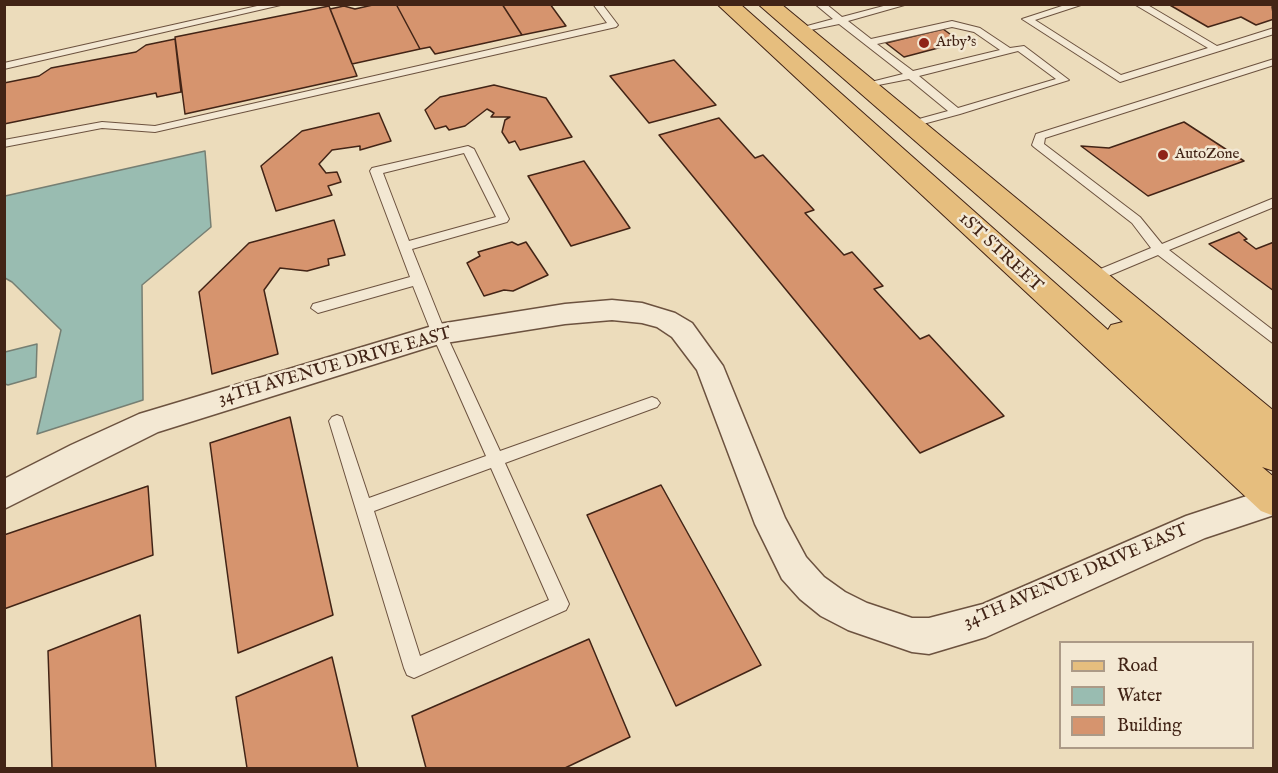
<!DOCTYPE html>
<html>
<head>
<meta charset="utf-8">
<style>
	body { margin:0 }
	#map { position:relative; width:1278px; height:773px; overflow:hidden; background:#ecdcbb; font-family:"IM FELL English",serif }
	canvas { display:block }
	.frame { position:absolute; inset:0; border:6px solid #422416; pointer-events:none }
	.legend { position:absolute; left:1059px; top:641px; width:195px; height:108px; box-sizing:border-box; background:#f3e8d3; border:2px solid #ac9a87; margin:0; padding:8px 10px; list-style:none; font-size:18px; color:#422416 }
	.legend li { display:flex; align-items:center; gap:12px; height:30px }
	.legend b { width:30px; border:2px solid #ac9a87 }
</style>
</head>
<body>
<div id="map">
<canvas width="1278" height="773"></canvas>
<div class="frame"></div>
<ul class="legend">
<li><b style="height:8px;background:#e6be7e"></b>Road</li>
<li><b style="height:16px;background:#99bcb1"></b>Water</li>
<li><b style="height:16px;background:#d6946e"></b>Building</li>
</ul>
</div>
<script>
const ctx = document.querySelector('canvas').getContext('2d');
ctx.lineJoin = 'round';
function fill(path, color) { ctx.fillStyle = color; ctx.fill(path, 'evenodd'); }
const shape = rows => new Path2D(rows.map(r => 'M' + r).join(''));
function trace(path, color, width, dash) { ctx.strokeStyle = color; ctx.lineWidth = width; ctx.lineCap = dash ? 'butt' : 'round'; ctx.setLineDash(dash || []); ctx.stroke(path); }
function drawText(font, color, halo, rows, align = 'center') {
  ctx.font = font + ' "IM FELL English",serif'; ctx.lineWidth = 5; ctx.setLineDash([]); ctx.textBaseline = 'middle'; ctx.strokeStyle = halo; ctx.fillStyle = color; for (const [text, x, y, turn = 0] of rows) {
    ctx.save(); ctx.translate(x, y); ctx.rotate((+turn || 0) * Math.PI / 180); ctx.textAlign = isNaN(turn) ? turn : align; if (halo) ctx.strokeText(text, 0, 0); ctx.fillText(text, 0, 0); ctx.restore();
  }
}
const water = shape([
	[205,151,211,227,142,285,143,400,37,434,61,330,12,282,5,278,5,196,205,151],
	[37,344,36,377,8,385,5,384,5,352,37,344]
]);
fill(water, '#99bcb1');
trace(water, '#767f73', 1.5);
const building = shape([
	[377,4,396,4,420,49,352,64,330,9,344,6,355,9,377,4],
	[396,4,502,4,522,35,435,54,430,47,420,49,396,4],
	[502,4,550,4,566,26,522,35,502,4],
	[1168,4,1274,4,1272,7,1274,19,1256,25,1241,17,1208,27,1168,4],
	[329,6,357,76,185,114,175,37,329,6],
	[943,29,961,42,904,57,886,43,943,29],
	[175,39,181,92,157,97,156,93,4,124,4,83,39,76,51,68,136,52,146,45,175,39],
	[674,60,716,105,649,123,610,76,674,60],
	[494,85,546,98,572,137,520,150,515,141,509,143,502,132,505,120,510,117,491,117,494,113,487,109,465,126,449,130,446,126,435,129,425,110,440,97,494,85],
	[379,113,391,141,360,150,360,146,332,150,319,164,326,173,337,172,341,182,328,186,332,195,276,211,261,166,302,131,379,113],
	[719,118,755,158,763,155,814,210,805,213,844,255,852,252,883,286,874,289,920,339,929,335,1004,416,920,453,659,135,719,118],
	[1184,122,1244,161,1148,196,1081,146,1109,148,1184,122],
	[584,161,630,228,571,246,528,176,584,161],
	[334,220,345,255,328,259,329,265,307,271,280,268,264,290,278,354,212,374,199,292,249,243,334,220],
	[1239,232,1247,239,1244,240,1256,249,1274,242,1274,291,1209,244,1239,232],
	[512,242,518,245,526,242,548,275,513,291,504,290,484,296,467,263,480,256,478,252,512,242],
	[290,417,333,615,238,653,210,443,290,417],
	[661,485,761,665,676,706,587,515,661,485],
	[148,486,153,555,4,609,4,535,148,486],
	[140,615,156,768,52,768,48,651,140,615],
	[589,639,630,737,565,768,426,768,412,716,589,639],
	[332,657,358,768,247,768,236,697,332,657]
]);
fill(building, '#d6946e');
trace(building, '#422416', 1.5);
const service = shape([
	[266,4,285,4,4,69,4,63,266,4],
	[593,4,602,4,618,25,616,27,155,132,102,128,4,147,4,140,102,122,155,126,607,23,593,4],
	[815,4,826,4,842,17,891,4,908,4,848,21,871,39,952,21,980,28,1010,48,1024,46,1069,80,960,114,912,127,908,126,908,122,948,111,909,79,863,88,863,84,903,74,839,24,796,33,796,29,833,19,815,4],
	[952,27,974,32,1000,50,913,71,877,44,952,27],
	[1018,51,1056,79,958,108,919,76,1018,51],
	[1068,4,1084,4,1035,20,1121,75,1208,48,1134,4,1146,4,1217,46,1274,28,1274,34,1120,82,1022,19,1068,4],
	[1274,59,1274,65,1045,138,1044,144,1140,217,1162,244,1274,198,1274,207,1169,250,1274,331,1274,344,1158,255,1096,281,1086,281,1084,278,1086,275,1151,248,1132,223,1034,147,1032,145,1036,134,1274,59],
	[468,146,474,149,509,219,507,222,412,249,446,334,500,451,652,397,657,399,660,403,657,407,505,463,569,604,566,610,414,678,407,675,404,668,329,421,332,417,337,415,342,417,369,498,486,456,432,334,413,286,318,313,311,308,313,304,410,277,370,171,372,168,468,146],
	[464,153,496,217,409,241,383,173,464,153],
	[491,468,549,600,420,656,374,511,491,468]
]);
const minor = shape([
	[612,300,642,303,675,313,692,323,723,366,785,518,806,557,824,577,845,592,867,603,912,618,929,618,983,604,1186,516,1274,487,1274,515,1205,538,986,637,929,654,912,652,848,630,821,616,800,599,782,579,755,524,697,370,672,337,657,327,642,323,612,320,565,324,439,344,158,432,4,509,4,479,71,445,139,414,439,324,565,304,612,300]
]);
const primary = shape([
	[717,4,740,4,1108,330,1111,325,1123,322,758,4,781,4,1274,411,1274,471,1262,467,1274,477,1274,516,1261,511,717,4]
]);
trace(service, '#6c523f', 2);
trace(minor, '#6c523f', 3);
trace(primary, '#422416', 2);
fill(service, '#f3e8d3');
fill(minor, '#f3e8d3');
fill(primary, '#e6be7e');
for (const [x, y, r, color] of [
	[924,43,6,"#8f2418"],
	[1163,155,6,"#8f2418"]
]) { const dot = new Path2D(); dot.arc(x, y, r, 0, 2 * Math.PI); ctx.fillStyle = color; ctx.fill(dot); trace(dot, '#f3e8d3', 2); }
drawText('15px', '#422416', '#f3e8d3', [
	["Arby's",936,43],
	["AutoZone",1175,155]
], 'left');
drawText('18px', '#422416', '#f3e8d3', [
	["1ST STREET",1000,253,43],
	["34TH AVENUE DRIVE EAST",335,367,-16],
	["34TH AVENUE DRIVE EAST",1076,577,-23]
]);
</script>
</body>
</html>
